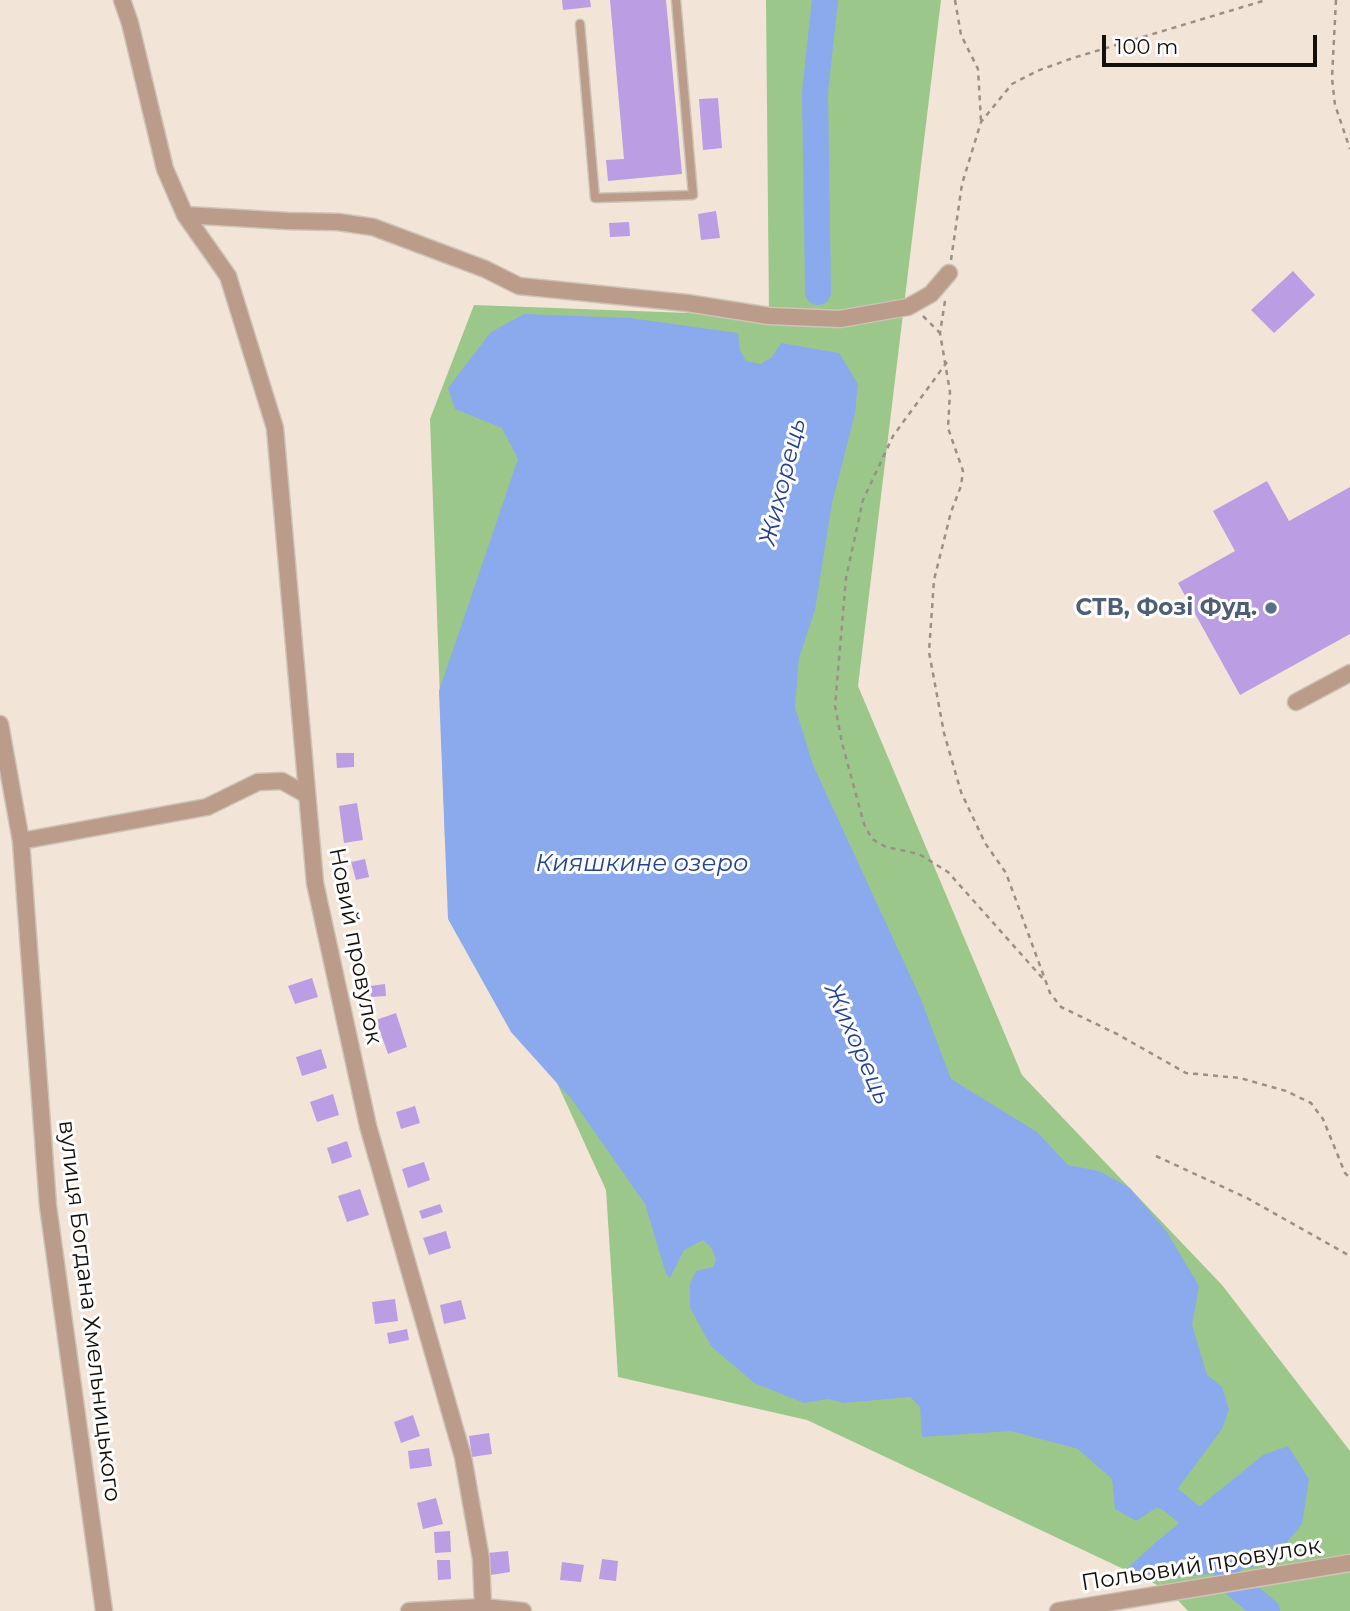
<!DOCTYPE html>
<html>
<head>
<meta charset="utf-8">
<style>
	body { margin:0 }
	#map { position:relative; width:1350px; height:1611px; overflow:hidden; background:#f2e5d8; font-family:Montserrat,sans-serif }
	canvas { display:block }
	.scale { position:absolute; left:1102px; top:35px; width:215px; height:32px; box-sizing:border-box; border:4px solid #130f0a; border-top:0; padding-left:9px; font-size:21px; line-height:24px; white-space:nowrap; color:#130f0a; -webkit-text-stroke:5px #fff; paint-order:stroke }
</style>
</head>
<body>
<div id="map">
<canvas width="1350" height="1611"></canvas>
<div class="scale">100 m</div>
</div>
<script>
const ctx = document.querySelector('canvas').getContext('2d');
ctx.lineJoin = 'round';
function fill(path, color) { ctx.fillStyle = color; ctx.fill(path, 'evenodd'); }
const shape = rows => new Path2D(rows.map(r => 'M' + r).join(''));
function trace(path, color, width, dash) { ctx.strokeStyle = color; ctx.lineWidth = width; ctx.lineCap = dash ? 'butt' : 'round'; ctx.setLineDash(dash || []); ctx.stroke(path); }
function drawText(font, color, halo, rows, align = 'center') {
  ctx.font = font + ' Montserrat,sans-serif'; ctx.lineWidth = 6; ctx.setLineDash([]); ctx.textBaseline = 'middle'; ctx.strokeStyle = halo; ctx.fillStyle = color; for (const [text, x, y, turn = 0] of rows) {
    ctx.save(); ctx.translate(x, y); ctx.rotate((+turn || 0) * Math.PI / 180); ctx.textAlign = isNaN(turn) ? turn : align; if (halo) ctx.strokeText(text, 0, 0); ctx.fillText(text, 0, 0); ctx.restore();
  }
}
fill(shape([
	[766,0,941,0,858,686,1022,1075,1222,1285,1350,1451,1350,1611,1188,1611,1168,1590,807,1420,618,1377,606,1190,445,838,430,419,474,305,769,316]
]), '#9cc78a');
fill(shape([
	[524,314,630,318,738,333,740,350,746,361,761,364,772,357,781,343,839,353,858,384,855,414,832,503,815,610,799,658,795,707,813,765,920,997,951,1079,1037,1132,1068,1165,1099,1171,1130,1188,1167,1232,1199,1286,1192,1325,1207,1375,1222,1387,1229,1409,1222,1429,1170,1499,1136,1521,1115,1509,1112,1479,1078,1449,1011,1431,922,1437,920,1407,910,1397,844,1403,828,1399,804,1403,754,1383,711,1346,690,1308,690,1284,696,1271,713,1267,716,1259,711,1247,703,1240,684,1250,670,1278,666,1274,645,1204,573,1101,511,1032,448,919,439,691,518,459,502,428,455,409,448,388,491,332],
	[1288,1446,1309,1479,1302,1524,1269,1564,1225,1572,1142,1582,1116,1579,1156,1542,1263,1455]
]), '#8baaed');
trace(shape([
	[818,292,815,92,825,0],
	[1147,1476,1151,1490,1170,1499,1202,1525,1232,1582,1267,1611]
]), '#8baaed', 26);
fill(shape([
	[562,0,590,0,591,7,563,10],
	[610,0,666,0,682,174,608,181,606,160,624,159],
	[718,98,722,148,703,150,699,99],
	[716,211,720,238,701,240,698,214],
	[629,222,630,236,610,237,609,223],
	[1293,271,1315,295,1274,333,1251,310],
	[1267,481,1289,521,1350,487,1350,634,1240,695,1178,583,1235,551,1213,511],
	[336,753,354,753,354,767,337,768],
	[357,803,363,840,344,843,339,806],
	[365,859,369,877,356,880,351,862],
	[312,978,318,997,295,1004,288,986],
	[385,984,386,996,371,997,370,986],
	[396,1013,407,1047,388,1054,376,1020],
	[321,1049,327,1068,302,1076,296,1057],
	[333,1094,339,1115,317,1122,310,1102],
	[415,1106,420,1123,401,1129,396,1112],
	[347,1141,352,1157,332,1164,327,1148],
	[424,1162,430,1180,408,1188,402,1169],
	[360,1189,369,1215,347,1222,338,1196],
	[440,1204,443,1212,422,1219,419,1211],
	[446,1231,451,1248,429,1255,423,1238],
	[395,1299,398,1321,375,1324,372,1302],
	[461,1300,466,1319,444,1324,440,1305],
	[407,1329,409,1340,389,1344,387,1333],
	[413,1415,420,1436,401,1443,394,1422],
	[489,1433,492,1454,472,1457,469,1436],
	[429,1448,432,1466,410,1469,408,1451],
	[436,1498,443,1524,423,1529,417,1503],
	[450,1531,451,1552,435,1553,434,1532],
	[508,1551,510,1572,491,1575,488,1553],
	[602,1559,618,1561,616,1581,599,1579],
	[437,1560,450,1560,451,1579,438,1580],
	[562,1562,584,1565,581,1582,560,1580]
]), '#ba9de3');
const lane = shape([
	[580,24,595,198,693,195,676,0]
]);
const street = shape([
	[122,0,130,23,165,169,185,215,228,276,275,428,315,883,368,1126,463,1457,481,1559,483,1607],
	[185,215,288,221,338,222,373,227,485,269,519,286,687,303,769,316,840,319,908,307,931,294,949,273],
	[1296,702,1350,673],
	[0,724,21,841,48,1206,104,1611],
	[21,841,207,807,258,782,282,781,307,795],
	[409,1611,483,1607,523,1611],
	[1058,1611,1350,1563]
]);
trace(lane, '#cec3b7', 11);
trace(street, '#cec3b7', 19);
trace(shape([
	[955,0,961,35,978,69,981,121],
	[1336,0,1332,78,1335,105,1350,149],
	[951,260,962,184,981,122,1012,84,1037,71,1073,58,1266,0],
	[945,301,940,333,950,392,948,428,963,471,961,486,951,512,934,580,929,652,944,733,961,792,985,843,1006,873,1050,993,1061,1007,1117,1034,1186,1073,1240,1078,1286,1091,1311,1103,1323,1119,1345,1173,1350,1178],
	[923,316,940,333],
	[947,362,893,436,863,500,846,578,835,706,842,743,864,824,872,839,886,847,919,854,948,872,1045,981],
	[1156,1156,1247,1198,1350,1256]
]), '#999086', 2.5, [5, 5]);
trace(lane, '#bb9b89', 8);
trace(street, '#bb9b89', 16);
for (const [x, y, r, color] of [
	[1271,608,7,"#5c6f8a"]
]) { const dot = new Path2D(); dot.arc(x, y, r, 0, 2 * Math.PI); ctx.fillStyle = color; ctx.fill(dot); trace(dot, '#fff', 2.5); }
drawText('bold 23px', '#4e5e75', '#fff', [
	["СТВ, Фозі Фуд.",1257,608]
], 'right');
drawText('23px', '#130f0a', '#fff', [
	["Новий провулок",355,946,79],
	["вулиця Богдана Хмельницького",89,1311,83],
	["Польовий провулок",1201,1565,-9]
]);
drawText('italic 24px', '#23428f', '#fff', [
	["Жихорець",783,482,-76],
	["Кияшкине озеро",642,864],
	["Жихорець",857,1044,66]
]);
</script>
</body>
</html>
